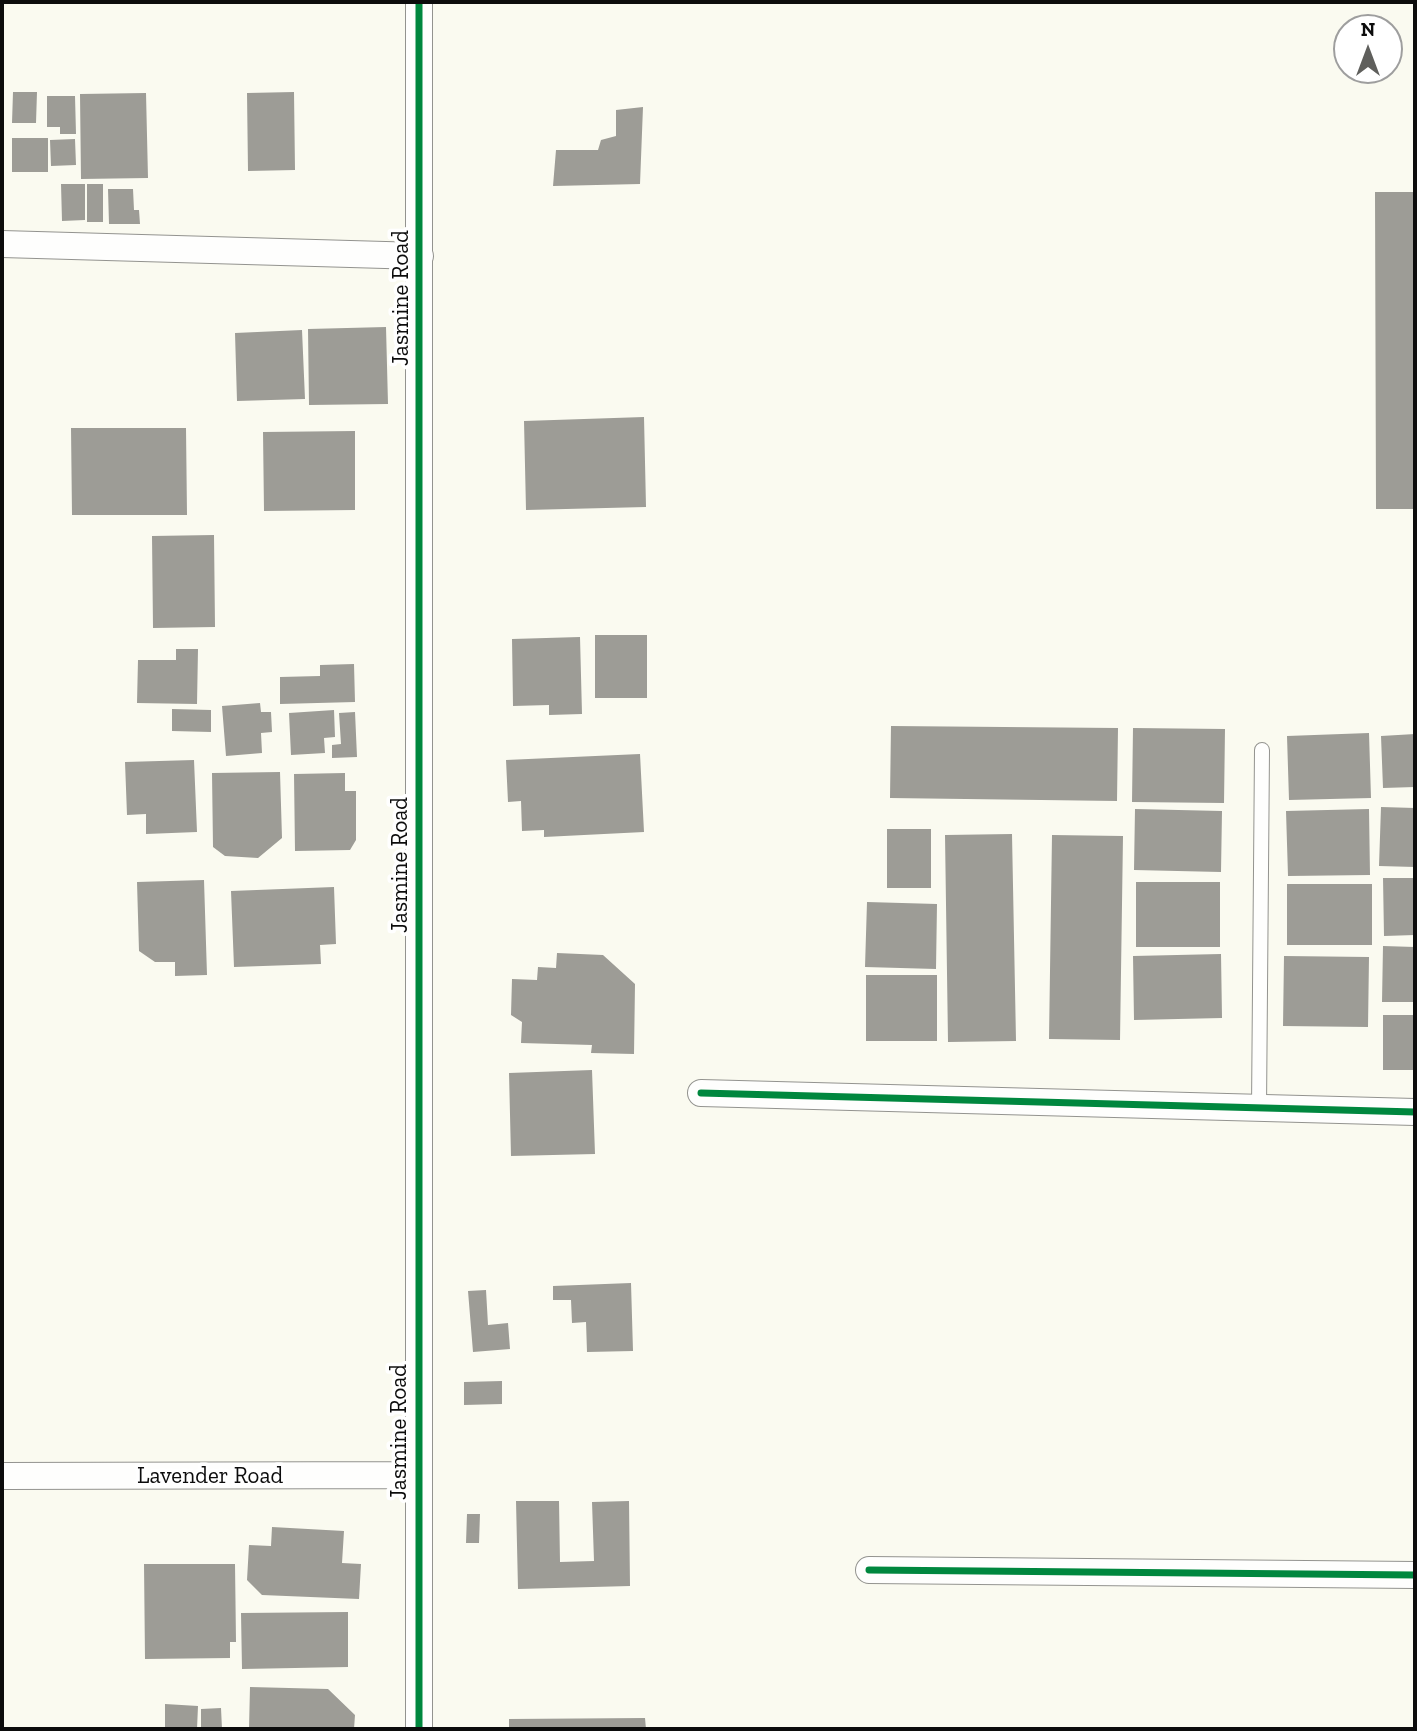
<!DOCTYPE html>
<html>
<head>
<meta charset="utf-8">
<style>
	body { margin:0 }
	#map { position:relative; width:1417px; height:1731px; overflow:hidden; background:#fafaf0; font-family:"Zilla Slab",serif }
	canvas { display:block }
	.frame { position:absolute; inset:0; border:4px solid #0c0c0c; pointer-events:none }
	.north { position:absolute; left:1333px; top:14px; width:70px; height:70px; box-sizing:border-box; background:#fff; border:2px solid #9e9e9e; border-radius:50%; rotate:0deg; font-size:19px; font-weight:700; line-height:28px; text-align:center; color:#0c0c0c }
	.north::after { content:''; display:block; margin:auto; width:24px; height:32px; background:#5f5f5c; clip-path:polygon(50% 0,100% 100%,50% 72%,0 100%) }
</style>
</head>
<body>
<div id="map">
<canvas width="1417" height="1731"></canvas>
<div class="frame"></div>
<div class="north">N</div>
</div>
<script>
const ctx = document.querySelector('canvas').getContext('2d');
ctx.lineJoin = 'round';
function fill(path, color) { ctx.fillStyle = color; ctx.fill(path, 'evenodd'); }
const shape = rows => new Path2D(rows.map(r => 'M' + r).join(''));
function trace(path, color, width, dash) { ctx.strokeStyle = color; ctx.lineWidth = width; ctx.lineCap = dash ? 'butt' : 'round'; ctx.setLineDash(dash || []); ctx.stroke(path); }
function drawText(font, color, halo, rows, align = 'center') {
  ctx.font = font + ' "Zilla Slab",serif'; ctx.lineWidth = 7; ctx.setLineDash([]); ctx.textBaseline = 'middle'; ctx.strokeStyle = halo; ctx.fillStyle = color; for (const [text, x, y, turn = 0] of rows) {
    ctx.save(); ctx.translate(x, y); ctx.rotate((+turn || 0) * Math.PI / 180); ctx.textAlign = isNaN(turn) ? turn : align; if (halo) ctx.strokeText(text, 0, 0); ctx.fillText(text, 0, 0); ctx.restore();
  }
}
fill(shape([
	[13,92,37,92,36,123,12,123],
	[294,92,295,170,248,171,247,93],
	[146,93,148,178,81,179,80,94],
	[47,96,75,96,76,134,60,134,60,127,47,127],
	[643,107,640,184,553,186,556,150,598,150,601,140,616,136,616,110],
	[12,138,48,138,48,172,12,172],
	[75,139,76,165,51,166,50,140],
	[61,184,85,184,85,220,62,221],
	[87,184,103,184,103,222,87,222],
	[108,189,133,189,134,210,139,210,140,224,109,224],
	[1375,192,1415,192,1415,509,1376,509],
	[386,327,388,404,309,405,308,329],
	[302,330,305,399,237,401,235,333],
	[644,417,646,507,526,510,524,421],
	[71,428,186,428,187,515,72,515],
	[355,431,355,510,264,511,263,432],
	[214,535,215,627,153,628,152,536],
	[595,635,647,635,647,698,595,698],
	[580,637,582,714,549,715,549,705,513,706,512,639],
	[176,649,198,649,197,704,137,703,138,660,176,660],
	[354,664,355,702,280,704,280,677,320,676,320,665],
	[260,703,261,712,271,712,272,732,261,733,262,753,226,756,222,706],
	[172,709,211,710,211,732,172,731],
	[334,710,335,737,324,738,325,753,291,755,289,713],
	[355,712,357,757,332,758,332,745,341,744,339,713],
	[891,726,1118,728,1117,801,890,798],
	[1133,728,1225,729,1224,803,1132,802],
	[1369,733,1371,798,1289,800,1287,736],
	[1415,734,1415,787,1383,788,1381,736],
	[640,754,644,832,544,837,544,830,522,831,521,801,508,802,506,760],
	[194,760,197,832,146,834,146,814,127,815,125,762],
	[280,772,282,838,258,858,225,856,213,847,212,773],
	[345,773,345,791,356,791,356,840,350,850,295,851,294,774],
	[1381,807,1415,808,1415,867,1379,866],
	[1135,809,1222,811,1221,872,1134,870],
	[1369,809,1370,875,1288,876,1286,811],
	[887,829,931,829,931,888,887,888],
	[1012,834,1016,1041,948,1042,945,835],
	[1052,835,1123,836,1120,1040,1049,1039],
	[1383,878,1415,878,1415,935,1384,936],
	[204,880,207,975,175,976,175,962,155,962,139,951,137,882],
	[1136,882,1220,882,1220,947,1136,947],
	[1287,884,1372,884,1372,945,1287,945],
	[334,887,336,944,320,945,321,964,234,967,231,891],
	[867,902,937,904,936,969,865,967],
	[1383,946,1415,947,1415,1002,1382,1002],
	[557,953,603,955,635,984,634,1054,591,1053,592,1045,521,1043,522,1022,511,1015,512,979,537,980,538,967,556,968],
	[1221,954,1222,1018,1134,1020,1133,956],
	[1284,956,1369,957,1368,1027,1283,1026],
	[866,975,937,975,937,1041,866,1041],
	[1383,1015,1415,1015,1415,1070,1383,1070],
	[592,1070,595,1154,511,1156,509,1073],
	[631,1283,633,1351,587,1352,586,1322,572,1323,571,1300,553,1300,553,1286],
	[486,1290,488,1325,508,1323,510,1349,473,1352,468,1291],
	[502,1381,502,1404,464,1405,464,1382],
	[516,1501,559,1501,560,1562,594,1561,592,1502,629,1501,630,1586,518,1589],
	[467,1514,480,1514,479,1543,466,1543],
	[272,1527,344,1531,342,1563,361,1564,359,1599,262,1595,247,1580,249,1545,271,1546],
	[144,1564,235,1564,236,1642,230,1642,230,1658,145,1659],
	[348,1612,348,1667,242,1669,241,1613],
	[250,1687,328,1689,355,1715,354,1729,249,1729],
	[165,1704,198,1706,197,1729,165,1729],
	[221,1708,222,1729,201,1729,201,1709],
	[645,1718,646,1729,509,1729,509,1719]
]), '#9d9c96');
const lane = shape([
	[1259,1108,1262,750]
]);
const street = shape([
	[2,244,420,256],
	[701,1093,1415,1112],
	[2,1476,418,1475],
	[869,1570,1415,1575],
	[419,1729,419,2]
]);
trace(lane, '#93938f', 16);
trace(street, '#93938f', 28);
trace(lane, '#fefefd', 14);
trace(street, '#fefefd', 26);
trace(shape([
	[701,1093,1415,1112],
	[869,1570,1415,1575],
	[419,1729,419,2]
]), '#00873e', 7);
drawText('23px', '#0c0c0c', '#fff', [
	["Jasmine Road",401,298,-90],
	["Jasmine Road",400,865,-90],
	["Jasmine Road",399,1432,-90],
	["Lavender Road",210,1476]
]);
</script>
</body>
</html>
